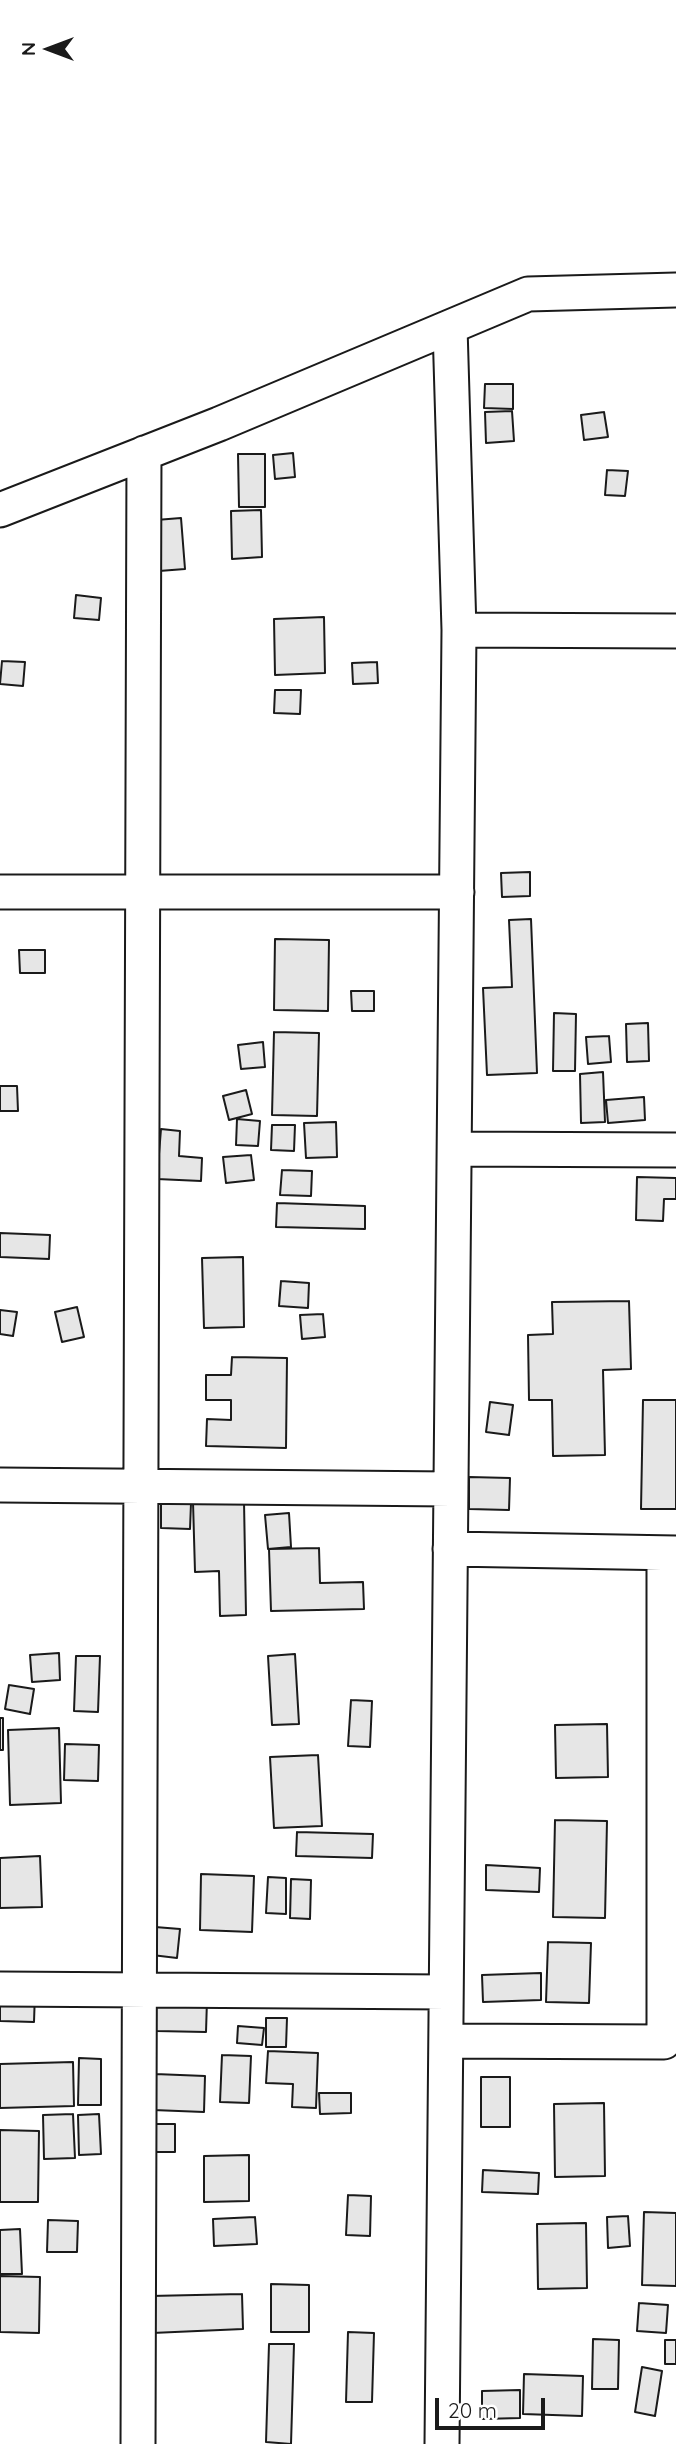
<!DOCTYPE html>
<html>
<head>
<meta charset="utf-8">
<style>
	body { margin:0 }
	#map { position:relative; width:676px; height:2444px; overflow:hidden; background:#fff; font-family:Quicksand,sans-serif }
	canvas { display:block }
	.north { position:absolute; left:14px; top:14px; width:70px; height:70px; -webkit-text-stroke:5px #fff; paint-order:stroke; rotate:270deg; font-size:19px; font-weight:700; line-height:28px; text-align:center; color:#1a1a1a }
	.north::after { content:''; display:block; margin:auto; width:24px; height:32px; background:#1a1a1a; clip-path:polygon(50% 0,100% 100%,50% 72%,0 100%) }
	.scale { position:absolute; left:435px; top:2398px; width:110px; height:32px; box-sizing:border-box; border:4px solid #1a1a1a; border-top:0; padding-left:9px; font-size:21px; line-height:24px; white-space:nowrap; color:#1a1a1a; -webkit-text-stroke:5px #fff; paint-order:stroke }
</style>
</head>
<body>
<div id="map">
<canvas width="676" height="2444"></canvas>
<div class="north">N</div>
<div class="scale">20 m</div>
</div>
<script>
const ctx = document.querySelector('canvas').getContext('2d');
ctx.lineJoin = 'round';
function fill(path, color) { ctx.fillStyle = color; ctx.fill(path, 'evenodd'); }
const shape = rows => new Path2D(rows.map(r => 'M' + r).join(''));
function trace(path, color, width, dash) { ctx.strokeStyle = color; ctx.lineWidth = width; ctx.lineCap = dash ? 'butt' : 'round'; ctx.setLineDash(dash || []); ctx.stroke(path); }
const building = shape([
	[485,384,513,384,513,409,484,408,485,384],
	[512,411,514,441,486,443,485,412,512,411],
	[604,412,608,437,584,440,581,415,604,412],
	[293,453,295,477,275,479,273,455,293,453],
	[238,454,265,454,265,507,239,507,238,454],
	[607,470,628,471,625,496,605,495,607,470],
	[261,510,262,557,232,559,231,511,261,510],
	[181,518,185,569,159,571,156,520,181,518],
	[76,595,101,598,99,620,74,618,76,595],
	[324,617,325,673,275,675,274,619,324,617],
	[2,661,25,662,23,686,0,684,2,661],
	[377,662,378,683,353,684,352,663,377,662],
	[275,690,301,690,300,714,274,713,275,690],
	[530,872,530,896,502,897,501,873,530,872],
	[531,919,537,1073,487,1075,483,988,512,987,509,920,531,919],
	[275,939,329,940,328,1011,274,1010,275,939],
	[19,950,45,950,45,973,20,973,19,950],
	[351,991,374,991,374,1011,352,1011,351,991],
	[554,1013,576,1014,575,1071,553,1071,554,1013],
	[648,1023,649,1061,627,1062,626,1024,648,1023],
	[274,1032,319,1033,317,1116,272,1115,274,1032],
	[609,1036,611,1062,588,1064,586,1037,609,1036],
	[263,1042,265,1067,241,1069,238,1045,263,1042],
	[603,1072,605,1122,581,1123,580,1074,603,1072],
	[0,1086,17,1086,18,1111,0,1111,0,1086],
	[246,1090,252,1114,229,1120,223,1096,246,1090],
	[644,1097,645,1120,608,1123,606,1100,644,1097],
	[237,1119,260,1121,258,1146,236,1145,237,1119],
	[336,1122,337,1157,306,1158,304,1123,336,1122],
	[272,1125,295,1125,294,1151,271,1150,272,1125],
	[161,1129,180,1131,179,1156,202,1158,201,1181,157,1179,161,1129],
	[251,1155,254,1180,226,1183,223,1157,251,1155],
	[282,1170,312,1171,311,1196,280,1195,282,1170],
	[637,1177,676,1178,676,1199,664,1199,663,1221,636,1220,637,1177],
	[277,1203,365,1206,365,1229,276,1227,277,1203],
	[0,1233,50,1235,49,1259,0,1257,0,1233],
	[243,1257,244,1327,204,1328,202,1258,243,1257],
	[281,1281,309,1283,308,1308,279,1306,281,1281],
	[629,1301,631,1369,603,1370,605,1455,553,1456,552,1400,529,1400,528,1335,553,1334,552,1302,629,1301],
	[77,1307,84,1337,62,1342,55,1312,77,1307],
	[0,1310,17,1312,13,1336,0,1334,0,1310],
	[323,1314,325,1337,302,1339,300,1315,323,1314],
	[232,1357,287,1358,286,1448,206,1446,207,1419,231,1420,231,1400,206,1400,206,1375,231,1375,232,1357],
	[643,1400,676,1400,676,1509,641,1509,643,1400],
	[490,1402,513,1405,509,1435,486,1432,490,1402],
	[469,1477,510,1478,509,1510,469,1509,469,1477],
	[244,1501,246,1615,220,1616,219,1571,195,1572,193,1502,244,1501],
	[161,1502,191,1503,190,1529,161,1528,161,1502],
	[289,1513,291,1547,268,1549,265,1515,289,1513],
	[319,1548,320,1583,363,1582,364,1609,271,1611,269,1549,319,1548],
	[59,1653,60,1680,32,1682,30,1655,59,1653],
	[295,1654,299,1724,272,1725,268,1656,295,1654],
	[76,1656,100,1656,98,1712,74,1711,76,1656],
	[9,1685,34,1689,30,1714,5,1709,9,1685],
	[351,1700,372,1701,370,1747,348,1746,351,1700],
	[0,1718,3,1718,3,1750,0,1750,0,1718],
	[607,1724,608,1777,556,1778,555,1725,607,1724],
	[59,1728,61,1803,10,1805,8,1730,59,1728],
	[65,1744,99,1745,98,1781,64,1780,65,1744],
	[318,1755,322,1826,274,1828,270,1757,318,1755],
	[555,1820,607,1821,605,1918,553,1917,555,1820],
	[297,1832,373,1834,372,1858,296,1856,297,1832],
	[40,1856,42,1907,0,1908,0,1858,40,1856],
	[486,1865,540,1868,539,1892,486,1890,486,1865],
	[201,1874,254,1876,252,1932,200,1930,201,1874],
	[268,1877,286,1878,286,1914,266,1913,268,1877],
	[291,1879,311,1880,310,1919,290,1918,291,1879],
	[155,1927,180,1929,177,1958,152,1955,155,1927],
	[548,1942,591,1943,589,2003,546,2002,548,1942],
	[541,1973,541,2000,483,2002,482,1975,541,1973],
	[0,1991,35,1992,34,2022,0,2021,0,1991],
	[156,1999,207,2000,206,2032,156,2031,156,1999],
	[266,2018,287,2018,286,2047,266,2047,266,2018],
	[238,2026,264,2028,262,2045,237,2043,238,2026],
	[268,2051,318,2053,316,2108,292,2107,293,2084,266,2083,268,2051],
	[222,2055,251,2056,249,2103,220,2102,222,2055],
	[79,2058,101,2059,101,2105,78,2105,79,2058],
	[73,2062,74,2106,0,2108,0,2064,73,2062],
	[155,2074,205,2076,204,2112,153,2110,155,2074],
	[481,2077,510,2077,510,2127,481,2127,481,2077],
	[319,2093,351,2093,351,2113,320,2114,319,2093],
	[604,2103,605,2176,555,2177,554,2104,604,2103],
	[73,2114,75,2158,44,2159,43,2115,73,2114],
	[99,2114,101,2154,79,2155,78,2115,99,2114],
	[153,2124,175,2124,175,2152,153,2152,153,2124],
	[0,2130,39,2131,38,2202,0,2202,0,2130],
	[249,2155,249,2201,204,2202,204,2156,249,2155],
	[483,2170,539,2173,538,2194,482,2192,483,2170],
	[348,2195,371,2196,370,2236,346,2235,348,2195],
	[644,2212,676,2213,676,2286,642,2285,644,2212],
	[628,2216,630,2246,608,2248,607,2217,628,2216],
	[255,2217,257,2244,214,2246,213,2219,255,2217],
	[48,2220,78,2221,77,2252,47,2252,48,2220],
	[586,2223,587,2288,538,2289,537,2224,586,2223],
	[20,2229,22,2274,0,2274,0,2230,20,2229],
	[0,2276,40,2277,39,2333,0,2332,0,2276],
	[271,2284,309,2285,309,2332,271,2332,271,2284],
	[242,2294,243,2329,152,2333,150,2296,242,2294],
	[639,2303,668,2305,666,2333,637,2331,639,2303],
	[348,2332,374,2333,372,2402,346,2402,348,2332],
	[593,2339,619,2340,618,2389,592,2389,593,2339],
	[665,2340,676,2340,676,2364,665,2364,665,2340],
	[269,2344,294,2344,291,2444,266,2442,269,2344],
	[642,2367,662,2371,655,2416,635,2412,642,2367],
	[524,2374,583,2376,582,2416,523,2414,524,2374],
	[520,2390,520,2418,482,2419,482,2391,520,2390]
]);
fill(building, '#e6e6e6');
trace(building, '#1a1a1a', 2);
const street = shape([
	[0,510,219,424,528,294,676,290],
	[459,630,676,631],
	[0,892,457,892],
	[455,1149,676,1150],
	[0,1485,451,1489],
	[450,1549,676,1553],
	[0,1989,446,1992],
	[446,2041,664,2042,664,1553],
	[138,2444,144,453],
	[442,2444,459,630,450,327]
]);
trace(street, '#1a1a1a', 37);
trace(street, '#fff', 33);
</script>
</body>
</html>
